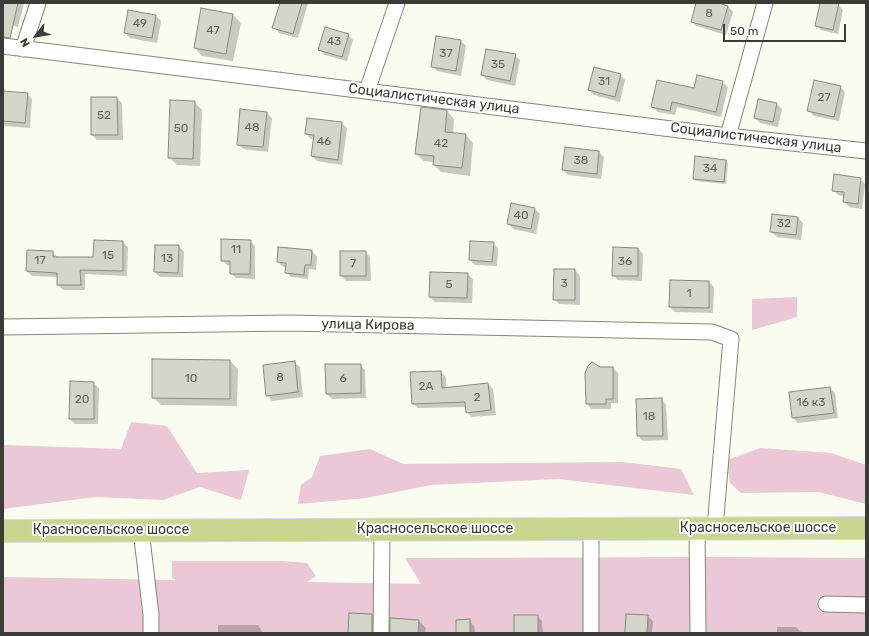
<!DOCTYPE html>
<html>
<head>
<meta charset="utf-8">
<style>
	body { margin:0 }
	#map { position:relative; width:869px; height:636px; overflow:hidden; background:#f9fcee; font-family:Rubik,sans-serif }
	canvas { display:block }
	.frame { position:absolute; inset:0; border:4px solid #3b3c37; pointer-events:none }
	.north { position:absolute; left:16px; top:16px; width:40px; height:40px; -webkit-text-stroke:3px #fff; paint-order:stroke; rotate:239deg; font-size:11px; font-weight:700; line-height:16px; text-align:center; color:#3b3c37 }
	.north::after { content:''; display:block; margin:auto; width:14px; height:18px; background:#3b3c37; clip-path:polygon(50% 0,100% 100%,50% 72%,0 100%) }
	.scale { position:absolute; left:723px; top:24px; width:123px; height:18px; box-sizing:border-box; border:2px solid #3b3c37; border-top:0; padding-left:5px; font-size:12px; line-height:14px; white-space:nowrap; color:#3b3c37; -webkit-text-stroke:3px #fff; paint-order:stroke }
</style>
</head>
<body>
<div id="map">
<canvas width="869" height="636"></canvas>
<div class="frame"></div>
<div class="north">N</div>
<div class="scale">50 m</div>
</div>
<script>
const ctx = document.querySelector('canvas').getContext('2d');
ctx.lineJoin = 'round';
function fill(path, color) { ctx.fillStyle = color; ctx.fill(path, 'evenodd'); }
const shape = rows => new Path2D(rows.map(r => 'M' + r).join(''));
function trace(path, color, width, dash) { ctx.strokeStyle = color; ctx.lineWidth = width; ctx.lineCap = dash ? 'butt' : 'round'; ctx.setLineDash(dash || []); ctx.stroke(path); }
function drawText(font, color, halo, rows, align = 'center') {
  ctx.font = font + ' Rubik,sans-serif'; ctx.lineWidth = 4; ctx.setLineDash([]); ctx.textBaseline = 'middle'; ctx.strokeStyle = halo; ctx.fillStyle = color; for (const [text, x, y, turn = 0] of rows) {
    ctx.save(); ctx.translate(x, y); ctx.rotate((+turn || 0) * Math.PI / 180); ctx.textAlign = isNaN(turn) ? turn : align; if (halo) ctx.strokeText(text, 0, 0); ctx.fillText(text, 0, 0); ctx.restore();
  }
}
fill(shape([
	[797,297,797,317,752,330,752,299],
	[131,422,167,426,197,473,249,470,241,500,200,487,163,500,95,497,3,509,3,445,121,449],
	[760,448,831,453,866,465,866,504,818,492,741,493,730,483,727,460],
	[370,449,403,464,622,462,681,469,694,495,558,479,431,485,366,498,298,504,301,485,312,477,320,456],
	[717,557,866,558,866,633,3,633,3,577,176,580,172,578,172,561,283,561,307,563,316,576,307,582,421,584,405,558]
]), '#ebc8d5');
fill(shape([
	[3,3,24,3,18,27,3,23],
	[281,3,308,3,298,38,279,33,274,27],
	[697,3,715,3,728,6,733,12,726,35,697,26,692,21],
	[821,3,838,5,843,10,838,34,821,30,816,25],
	[233,15,241,23,233,61,202,56,195,48],
	[156,16,161,21,157,43,130,38,125,33],
	[348,35,353,40,347,61,325,55,319,50],
	[461,41,466,46,461,76,437,71,432,66],
	[515,55,520,60,515,86,487,80,482,75],
	[620,75,625,80,620,102,594,95,589,90],
	[722,82,728,87,721,117,677,107,675,115,658,112,652,107,694,89],
	[840,86,845,92,839,121,814,116,808,110],
	[3,92,27,94,32,99,30,128,5,126,3,123],
	[117,98,122,103,123,140,97,140,92,135],
	[194,102,202,110,200,166,177,165,169,157],
	[777,104,782,109,778,127,760,123,755,118],
	[447,111,454,119,453,134,466,135,473,143,470,176,441,172,434,165,434,162,424,161,416,154],
	[267,113,272,118,268,152,243,149,238,144],
	[308,119,342,123,347,128,342,165,317,161,312,156,314,139,311,139,306,134],
	[599,152,604,157,601,179,568,175,563,170],
	[726,161,728,163,726,184,696,181,694,178],
	[860,179,865,184,862,209,849,207,844,202,845,196,838,195,833,190],
	[535,209,540,214,536,234,513,229,508,224],
	[773,215,798,218,803,223,801,240,777,237,771,232],
	[250,241,255,246,255,279,236,278,231,273,231,266,227,265,222,260],
	[123,242,128,247,127,276,85,274,85,290,63,290,58,285,58,277,32,276,27,271,53,252,58,258,94,258],
	[493,243,498,249,497,266,475,265,470,260],
	[179,246,184,252,183,277,160,277,155,272],
	[614,248,638,248,643,254,642,281,618,280,613,275],
	[312,251,317,257,316,270,309,269,308,279,291,277,286,272,287,267,283,267,278,262],
	[365,252,370,257,371,281,346,281,341,276],
	[575,270,580,276,580,305,559,304,554,299],
	[468,274,473,279,472,303,435,302,430,297],
	[709,282,714,287,713,313,675,312,670,307],
	[153,360,230,361,238,369,237,406,161,405,153,397],
	[294,362,300,367,303,397,272,401,267,395],
	[360,365,365,370,366,398,332,399,327,394],
	[600,368,613,368,618,373,618,403,611,403,611,409,592,409,587,404],
	[441,372,446,377,446,389,488,384,493,389,496,415,472,417,467,412,467,407,418,408,413,403],
	[94,383,99,388,98,424,75,424,70,419],
	[830,388,835,393,838,418,798,423,793,418,790,393],
	[661,399,666,405,668,440,643,441,638,436,637,400],
	[372,615,379,622,379,633,349,633],
	[537,616,542,621,543,633,515,633],
	[647,616,653,621,652,633,626,633],
	[469,620,474,626,475,633,457,633],
	[419,621,426,628,425,633,390,633],
	[218,625,258,625,263,633,218,633],
	[777,627,796,627,802,633,777,633]
]), '#0003');
const building = shape([
	[3,3,18,3,10,38,3,37,3,3],
	[280,3,302,3,293,34,272,28,280,3],
	[696,3,719,3,728,6,721,30,691,22,696,3],
	[820,3,839,3,833,30,815,26,820,3],
	[201,8,233,14,226,54,194,48,201,8],
	[128,10,156,15,152,38,124,33,128,10],
	[325,27,349,34,342,57,318,50,325,27],
	[436,36,461,40,456,71,431,67,436,36],
	[486,49,516,54,510,81,481,75,486,49],
	[594,67,621,74,615,97,588,90,594,67],
	[697,75,723,81,716,112,672,102,670,111,651,107,657,80,694,88,697,75],
	[814,80,841,86,834,117,807,111,814,80],
	[3,91,28,93,25,123,3,121,3,91],
	[91,97,117,97,118,135,91,135,91,97],
	[758,99,777,103,773,122,754,118,758,99],
	[170,100,195,101,193,159,168,158,170,100],
	[421,107,447,110,445,132,466,134,462,168,433,165,434,156,415,154,421,107],
	[240,109,267,112,263,147,237,145,240,109],
	[307,118,342,122,338,160,311,156,314,135,305,134,307,118],
	[565,147,599,151,597,174,562,170,565,147],
	[695,156,726,160,724,182,693,179,695,156],
	[834,174,861,178,858,204,843,202,844,192,832,191,834,174],
	[511,203,535,208,531,229,507,224,511,203],
	[772,214,798,217,796,235,770,232,772,214],
	[221,239,251,240,250,274,230,274,230,261,221,261,221,239],
	[94,240,123,241,123,271,80,270,81,285,57,285,57,273,26,271,27,250,53,251,53,257,93,257,94,240],
	[470,241,494,242,492,262,469,260,470,241],
	[155,245,179,245,178,273,154,272,155,245],
	[278,247,312,250,311,265,305,265,304,275,285,273,286,263,277,262,278,247],
	[613,247,638,248,638,276,612,276,613,247],
	[340,251,366,251,366,276,340,276,340,251],
	[554,269,575,269,575,300,553,300,554,269],
	[430,272,468,273,467,298,429,297,430,272],
	[670,280,709,281,709,308,669,307,670,280],
	[152,359,230,360,230,399,152,398,152,359],
	[295,361,298,392,266,396,263,365,295,361],
	[592,362,600,367,613,367,613,399,606,399,606,404,586,404,585,373,588,366,592,362],
	[325,364,361,364,361,393,326,394,325,364],
	[441,371,442,388,488,383,491,410,466,413,465,402,412,404,410,372,441,371],
	[70,381,94,382,94,419,69,419,70,381],
	[830,387,834,413,792,418,789,392,830,387],
	[662,398,663,436,637,436,636,399,662,398],
	[349,613,372,614,372,633,348,633,349,613],
	[626,614,648,615,647,633,625,633,626,614],
	[514,615,538,615,538,633,514,633,514,615],
	[390,618,419,620,418,633,390,633,390,618],
	[470,619,470,633,456,633,456,620,470,619]
]);
fill(building, '#d3d6c9');
trace(building, '#878a7d', 1);
const minor = shape([
	[3,46,728,136,866,151],
	[23,49,38,3],
	[367,91,397,3],
	[728,136,765,3],
	[3,327,289,323,712,332,731,339,715,528],
	[697,529,698,633],
	[141,530,151,615,151,633],
	[826,604,866,605],
	[381,633,382,529],
	[591,633,591,529]
]);
const trunk = shape([
	[3,531,866,528]
]);
trace(minor, '#84877a', 17);
trace(trunk, '#dcdcdb', 24);
trace(minor, '#fff', 15);
trace(trunk, '#c8d690', 22);
drawText('12px', '#61625c', null, [
	["8",709,14],
	["49",140,24],
	["47",213,31],
	["43",334,42],
	["37",446,54],
	["35",498,65],
	["31",604,82],
	["27",824,98],
	["52",104,116],
	["48",252,128],
	["50",181,129],
	["46",324,142],
	["42",441,144],
	["38",581,161],
	["34",710,169],
	["40",521,216],
	["32",784,224],
	["11",236,250],
	["15",108,256],
	["13",167,259],
	["17",40,261],
	["36",625,262],
	["7",353,264],
	["3",564,284],
	["5",449,285],
	["1",689,294],
	["8",280,378],
	["10",191,379],
	["6",343,379],
	["2А",426,387],
	["2",477,398],
	["20",82,400],
	["16 к3",811,403],
	["18",649,417]
]);
drawText('14px', '#3b3c37', '#fff', [
	["Социалистическая улица",434,99,7],
	["Социалистическая улица",756,138,7],
	["улица Кирова",368,325,1],
	["Красносельское шоссе",758,528],
	["Красносельское шоссе",435,529],
	["Красносельское шоссе",111,530]
]);
</script>
</body>
</html>
